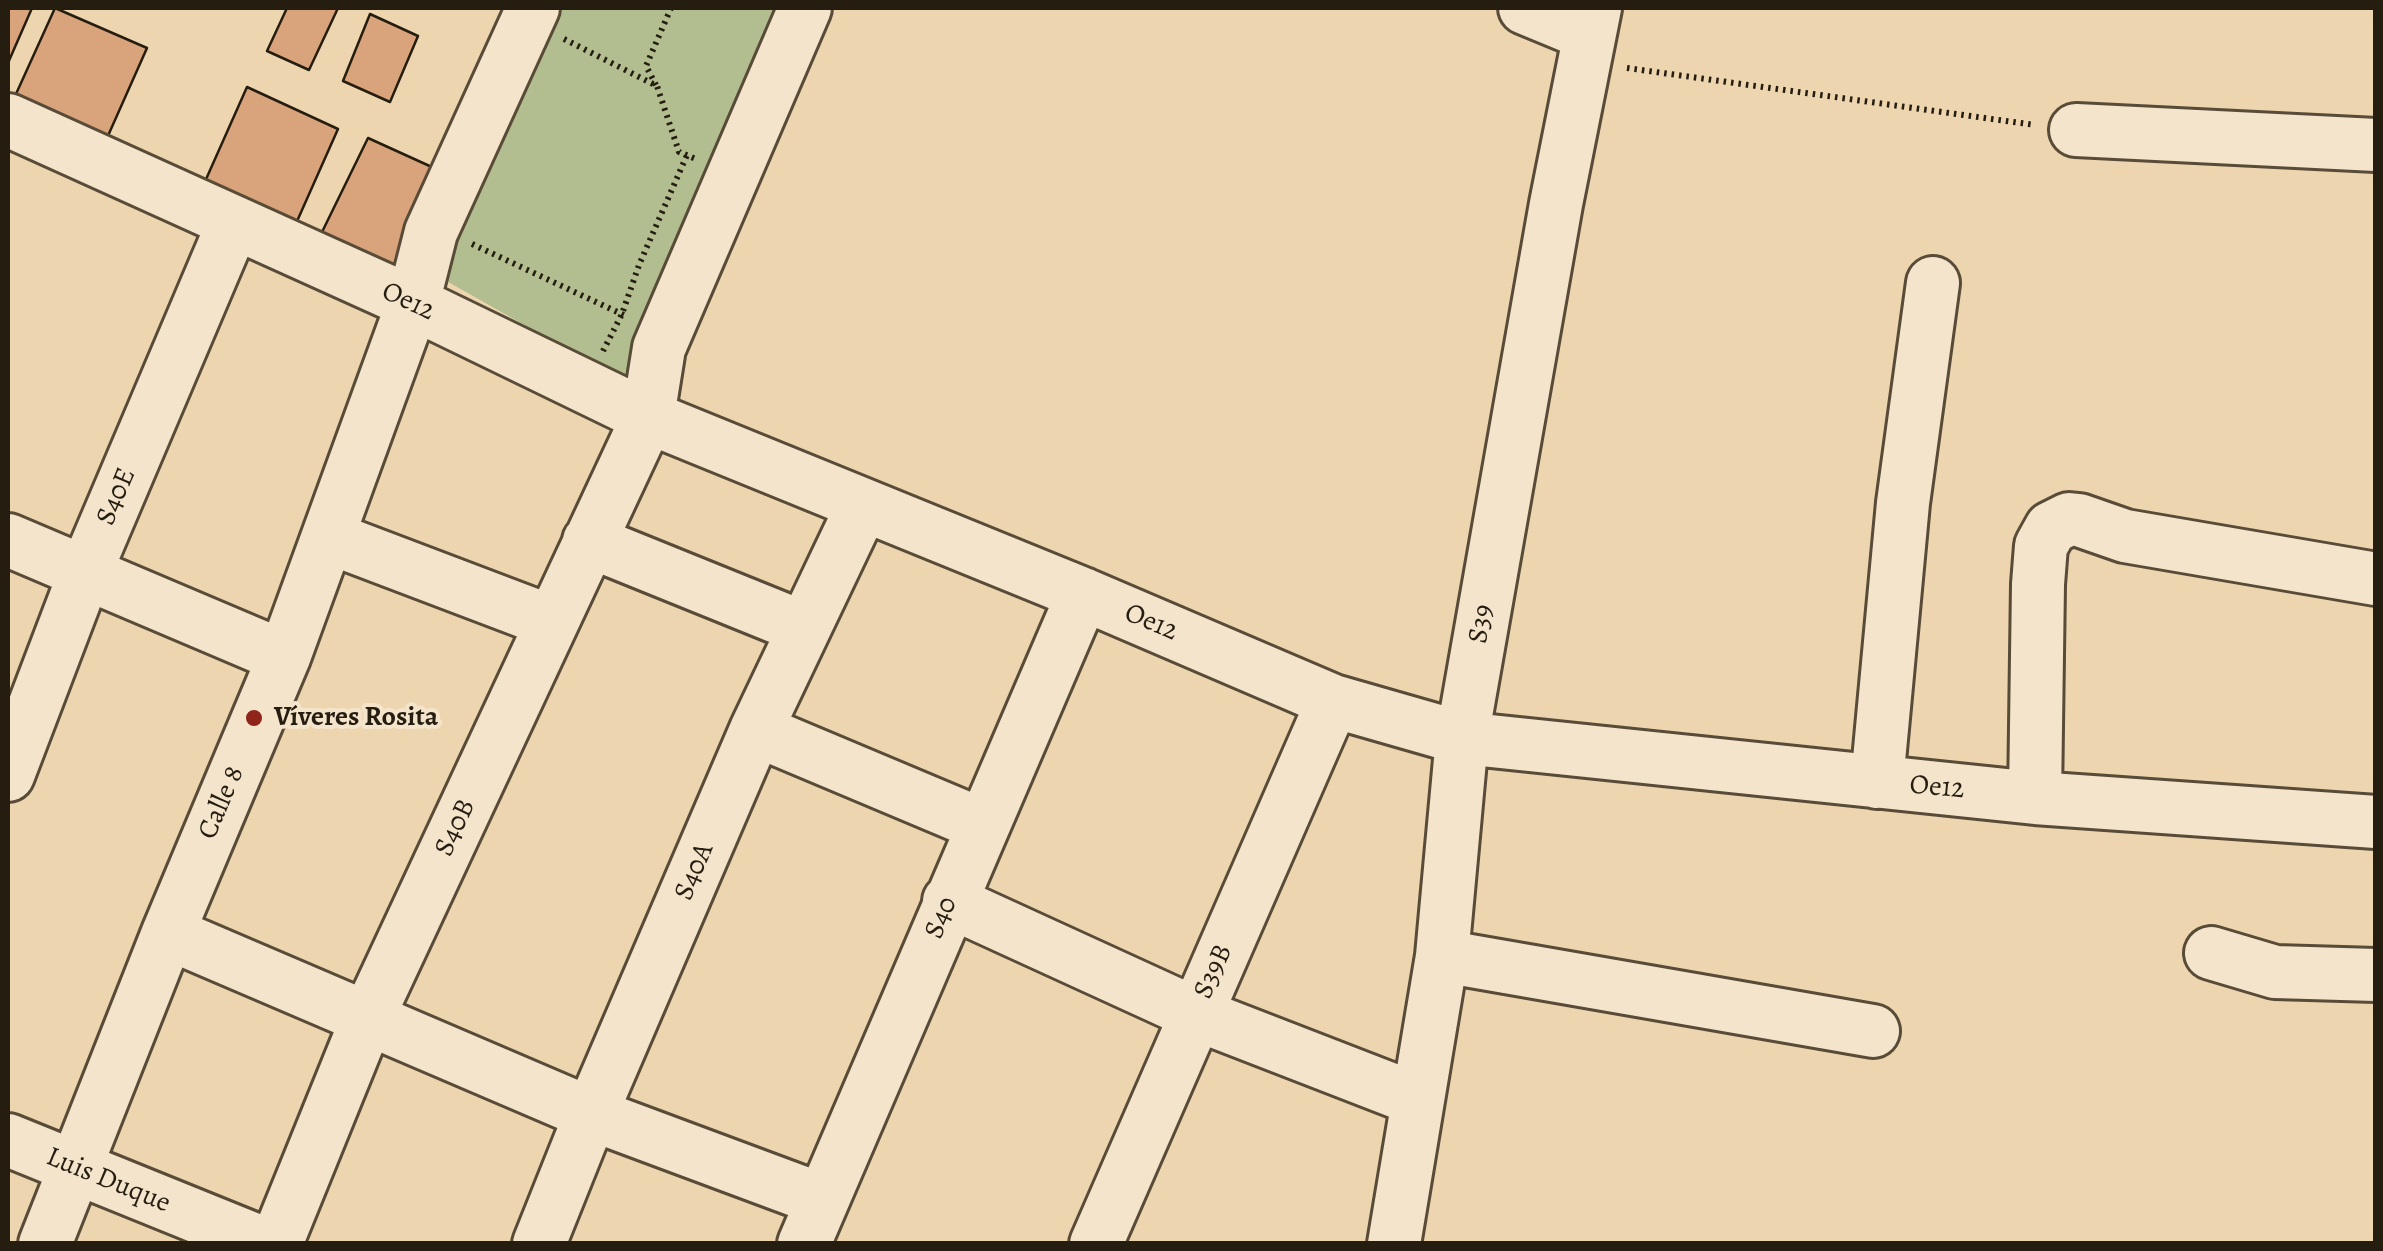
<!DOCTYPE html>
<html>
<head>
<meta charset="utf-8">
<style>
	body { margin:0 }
	#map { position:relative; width:2383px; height:1251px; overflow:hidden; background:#ecd5af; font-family:Alegreya,serif }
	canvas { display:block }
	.frame { position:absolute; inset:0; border:10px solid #261d11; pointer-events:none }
</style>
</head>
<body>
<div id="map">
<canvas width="2383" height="1251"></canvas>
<div class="frame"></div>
</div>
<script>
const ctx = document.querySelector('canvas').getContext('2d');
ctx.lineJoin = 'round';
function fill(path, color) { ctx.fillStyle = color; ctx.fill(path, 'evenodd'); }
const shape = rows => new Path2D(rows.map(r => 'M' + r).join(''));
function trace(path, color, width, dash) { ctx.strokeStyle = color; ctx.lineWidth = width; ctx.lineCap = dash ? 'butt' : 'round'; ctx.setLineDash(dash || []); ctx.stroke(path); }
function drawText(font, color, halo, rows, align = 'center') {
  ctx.font = font + ' Alegreya,serif'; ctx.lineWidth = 8; ctx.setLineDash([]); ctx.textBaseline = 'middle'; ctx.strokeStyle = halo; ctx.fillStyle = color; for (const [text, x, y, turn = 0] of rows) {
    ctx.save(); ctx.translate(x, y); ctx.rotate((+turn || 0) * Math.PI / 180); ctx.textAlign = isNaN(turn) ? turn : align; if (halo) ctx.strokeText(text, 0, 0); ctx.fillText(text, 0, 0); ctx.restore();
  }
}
fill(shape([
	[552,8,789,8,629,384,434,274]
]), '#b2be8f');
const building = shape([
	[8,8,32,8,8,63,8,8],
	[55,8,147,48,103,147,11,105,55,8],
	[287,8,338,8,309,70,267,51,287,8],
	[370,14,418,36,390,102,343,81,370,14],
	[247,87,338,129,294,228,203,186,247,87],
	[368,138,445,173,401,273,322,232,368,138]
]);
fill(building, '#d9a47b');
trace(building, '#261d11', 2.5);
const minor = shape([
	[1525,8,1588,34],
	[8,120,413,303,648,417,1083,594,1333,701,1462,738,2035,798,2376,822],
	[2076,130,2376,145],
	[328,537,552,622],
	[8,540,284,657],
	[589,541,804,628],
	[756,730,982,825],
	[8,775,85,573,234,222],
	[1877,782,1903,503,1933,283],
	[2035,798,2038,584,2041,546,2051,528,2069,519,2079,520,2125,536,2376,579],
	[949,901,1196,1014,1418,1100],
	[168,933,591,1114,822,1200],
	[2211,953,2275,972,2376,975],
	[1442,956,1873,1031],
	[8,1140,265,1244],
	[45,1244,168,933,284,657,413,303,431,232,533,8],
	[276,1244,368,1017,648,417,659,348,805,8],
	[539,1244,591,1114,756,730,863,505],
	[804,1244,1083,594],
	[1096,1244,1333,701],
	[1394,1244,1442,956,1462,738,1556,204,1595,8]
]);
trace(minor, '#584b38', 58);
trace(shape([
	[564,39,657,86,679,152,696,159],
	[1627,68,2035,125],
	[656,85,646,66,671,8],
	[472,244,628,317],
	[603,351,622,314,639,265,687,155]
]), '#261d11', 6, [2.5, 5]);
trace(minor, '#f3e4cb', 52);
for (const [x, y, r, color] of [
	[254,718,10,"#8f2418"]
]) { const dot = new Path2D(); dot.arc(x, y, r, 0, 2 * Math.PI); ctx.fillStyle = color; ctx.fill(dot); trace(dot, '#f3e4cb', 4); }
drawText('28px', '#261d11', '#f3e4cb', [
	["Oe12",408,302,25],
	["S40E",117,497,-67],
	["Oe12",1151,623,23],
	["S39",1482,624,-80],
	["Oe12",1937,788,5],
	["Calle 8",222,803,-67],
	["S40B",456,828,-65],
	["S40A",695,872,-67],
	["S40",942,918,-67],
	["S39B",1214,972,-66],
	["Luis Duque",108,1181,22]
]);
drawText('bold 28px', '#261d11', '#f3e4cb', [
	["Víveres Rosita",274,718]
], 'left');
</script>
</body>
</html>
